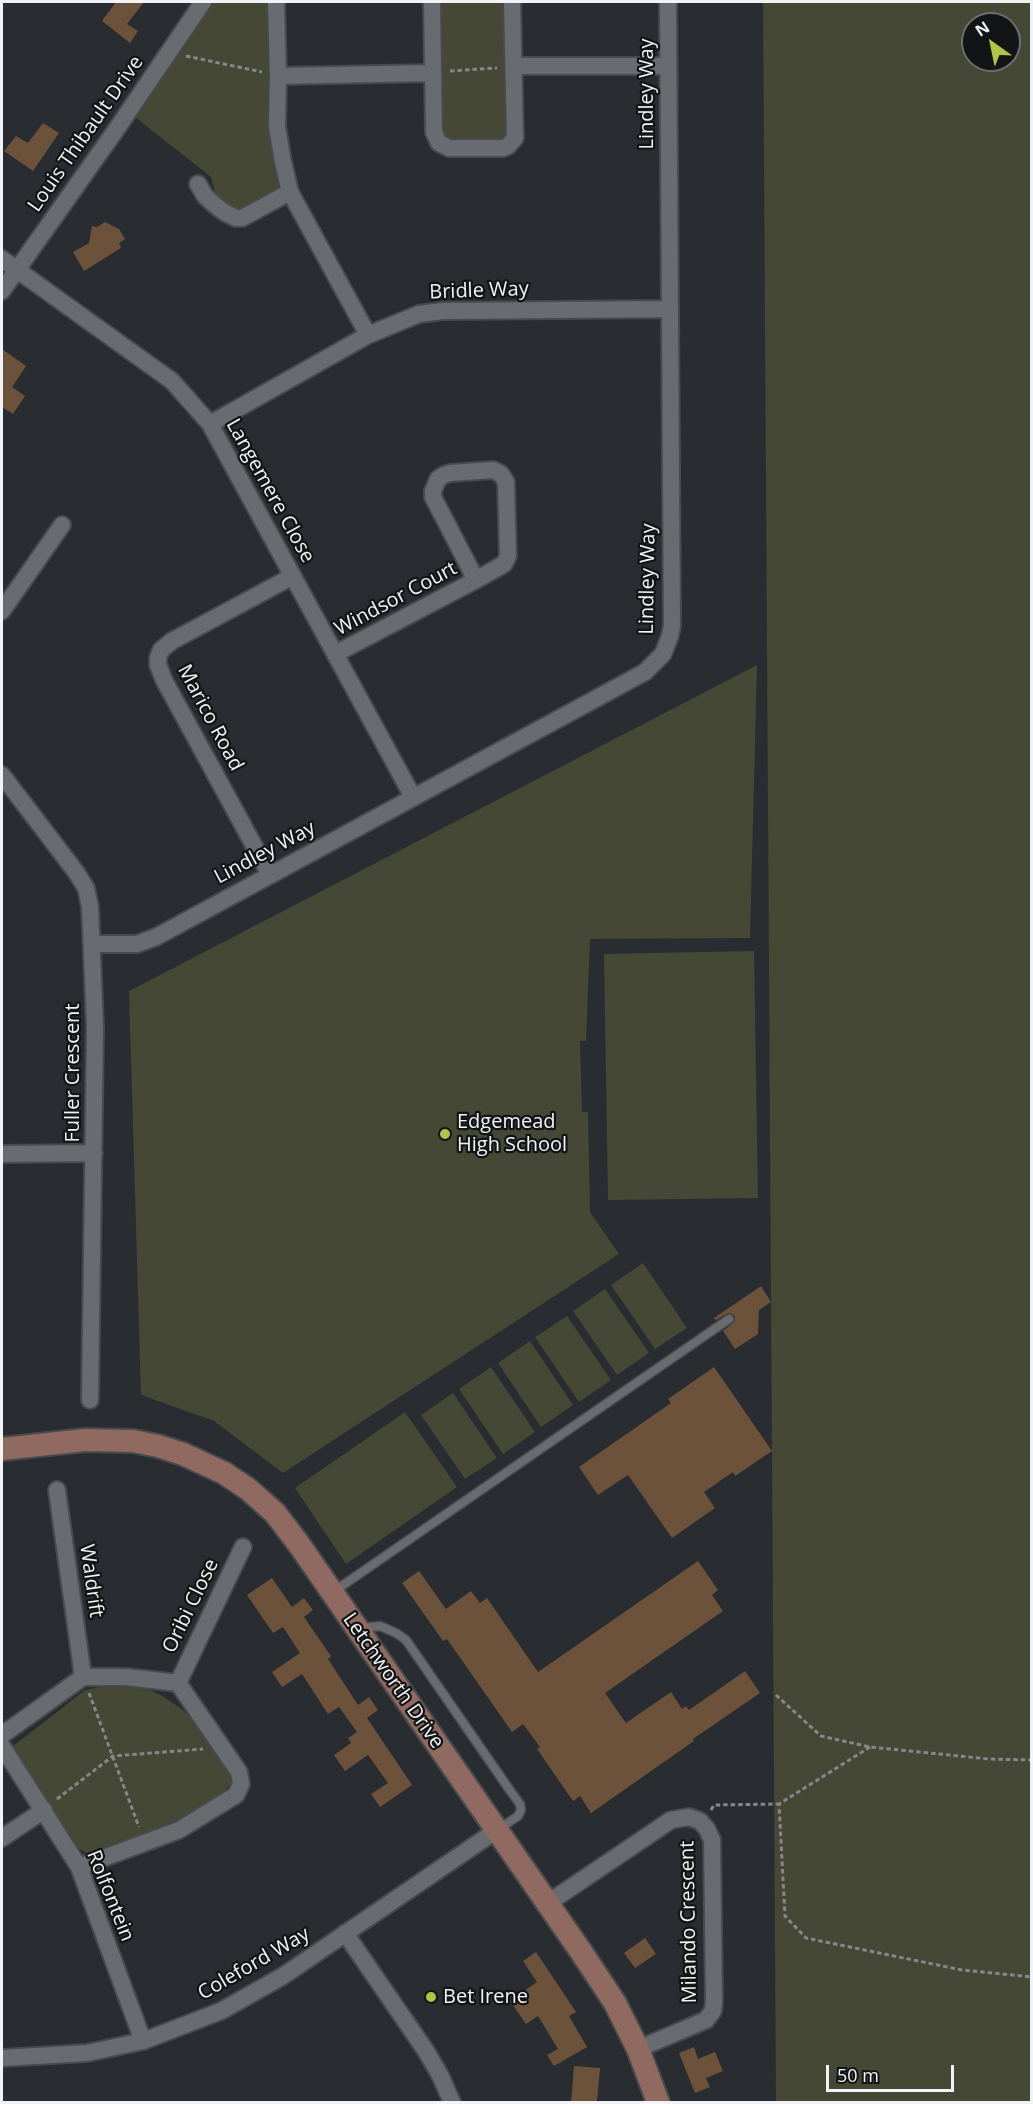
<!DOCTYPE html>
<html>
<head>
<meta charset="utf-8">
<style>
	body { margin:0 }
	#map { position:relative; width:1033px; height:2104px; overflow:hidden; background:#292c30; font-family:"Open Sans",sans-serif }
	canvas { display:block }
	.frame { position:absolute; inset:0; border:3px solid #f1f3f6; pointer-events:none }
	.north { position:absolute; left:961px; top:12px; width:60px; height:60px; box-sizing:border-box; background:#131416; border:2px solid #6c6d70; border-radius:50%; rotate:327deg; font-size:16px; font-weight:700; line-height:24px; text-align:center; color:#f1f3f6 }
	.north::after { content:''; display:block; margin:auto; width:21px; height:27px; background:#b2c34c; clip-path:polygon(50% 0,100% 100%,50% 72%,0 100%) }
	.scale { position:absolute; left:826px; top:2065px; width:128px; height:27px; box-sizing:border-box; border:3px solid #f1f3f6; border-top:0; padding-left:8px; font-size:18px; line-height:21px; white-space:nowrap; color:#f1f3f6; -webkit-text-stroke:4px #131416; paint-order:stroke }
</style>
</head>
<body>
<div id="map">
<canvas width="1033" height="2104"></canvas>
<div class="frame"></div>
<div class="north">N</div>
<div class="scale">50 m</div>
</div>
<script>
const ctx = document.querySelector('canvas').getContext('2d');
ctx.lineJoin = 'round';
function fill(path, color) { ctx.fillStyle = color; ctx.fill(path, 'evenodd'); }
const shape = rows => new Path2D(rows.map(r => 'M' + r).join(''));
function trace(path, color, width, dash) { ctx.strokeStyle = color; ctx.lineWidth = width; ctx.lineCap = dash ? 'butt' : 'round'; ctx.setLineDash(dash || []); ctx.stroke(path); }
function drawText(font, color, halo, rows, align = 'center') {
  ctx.font = font + ' "Open Sans",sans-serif'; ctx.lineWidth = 4.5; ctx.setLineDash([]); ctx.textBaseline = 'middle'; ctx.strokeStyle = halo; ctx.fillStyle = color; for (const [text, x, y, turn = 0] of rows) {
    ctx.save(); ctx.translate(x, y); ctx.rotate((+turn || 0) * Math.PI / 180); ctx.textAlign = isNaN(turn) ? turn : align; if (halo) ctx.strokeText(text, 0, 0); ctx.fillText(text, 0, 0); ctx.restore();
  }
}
fill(shape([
	[212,2,269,2,270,126,280,183,276,190,240,209,233,209,216,196,211,177,135,117],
	[438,2,507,2,508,131,504,138,499,140,451,142,440,133],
	[763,2,1031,2,1031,2102,776,2102],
	[973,24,1009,24,1009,60,973,60],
	[757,665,750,938,590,939,586,1041,580,1041,582,1112,588,1112,590,1212,619,1254,283,1473,214,1421,141,1395,129,991],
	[754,951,758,1198,608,1200,604,954],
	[643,1263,687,1328,655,1349,611,1285],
	[605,1289,649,1353,617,1375,573,1311],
	[567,1316,611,1380,579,1402,535,1337],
	[530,1341,573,1405,541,1427,498,1363],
	[491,1367,535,1432,503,1454,459,1389],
	[453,1393,497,1458,465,1479,421,1415],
	[405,1412,457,1487,346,1564,295,1488],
	[110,1685,123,1685,148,1689,161,1695,183,1710,193,1720,228,1770,231,1783,222,1794,186,1816,162,1827,95,1852,86,1853,78,1848,12,1747,85,1690]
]), '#444835');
fill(shape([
	[116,2,144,2,127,24,138,31,130,43,102,21],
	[43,123,59,133,33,171,4,151,16,136,28,143],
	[105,222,119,229,125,239,119,243,121,248,84,271,73,252,89,243,92,226,97,227],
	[2,349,26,366,12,387,25,396,13,414,2,407],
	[761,1286,771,1302,759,1310,758,1334,735,1349,723,1331,734,1322,735,1316,728,1313,716,1320,714,1318],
	[714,1367,772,1451,735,1476,733,1472,704,1492,715,1508,672,1538,628,1475,598,1495,579,1467,671,1403,668,1399],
	[698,1561,718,1590,712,1595,723,1611,605,1693,626,1723,671,1692,682,1709,686,1706,689,1710,745,1671,760,1693,693,1739,694,1741,591,1813,580,1796,573,1801,537,1749,540,1747,523,1724,512,1732,447,1639,443,1641,402,1583,419,1571,446,1609,471,1591,480,1603,487,1598,538,1672],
	[272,1578,292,1607,304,1598,313,1610,304,1617,331,1656,328,1659,358,1705,369,1697,378,1710,367,1718,412,1785,380,1807,371,1794,388,1783,368,1755,345,1771,334,1755,351,1743,348,1738,357,1732,339,1707,328,1714,302,1674,282,1687,272,1672,300,1653,283,1627,273,1633,247,1595],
	[645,1938,656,1954,635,1968,624,1953],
	[536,1952,576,2012,569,2016,587,2047,554,2066,547,2055,558,2049,538,2016,526,2024,510,2001,537,1982,523,1961],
	[694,2047,698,2059,715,2052,723,2071,706,2078,710,2087,695,2093,679,2053],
	[574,2066,600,2068,597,2101,571,2103]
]), '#6d523b');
const lane = shape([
	[333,1592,729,1319],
	[361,1628,380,1626,396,1633,406,1640,509,1789,520,1804,521,1810,518,1816,499,1829]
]);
const street = shape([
	[276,2,278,76,277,127,283,162,290,192,368,335],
	[432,2,434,132,439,143,449,148,503,148,508,146,515,138,512,2],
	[514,66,668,66],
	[278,76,433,73],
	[198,184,205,196,215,205,224,212,236,218,242,218,290,192],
	[2,259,172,381,210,424,413,797],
	[2,291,118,127,203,2],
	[210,424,368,335,419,314,443,311,669,309],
	[2,611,62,525],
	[335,654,476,580,504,564,508,556,506,482,501,474,493,470,450,473,444,475,438,479,433,491,433,497,476,580],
	[2,775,76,872,86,888,90,907,95,1027,90,1400],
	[270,875,164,680,158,665,158,658,161,650,172,641,293,576],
	[93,944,137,944,156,937,645,672,663,654,670,636,672,626,668,2],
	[2,1154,94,1153],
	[57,1490,83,1677],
	[178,1683,243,1547],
	[2,1735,83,1677,126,1677,178,1683,239,1772,241,1784,236,1795,179,1830,79,1867],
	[2,1746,79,1867,143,2041],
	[2,1838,44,1810],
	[548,1903,671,1820,689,1817,700,1821,707,1829,712,1840,714,2002,713,2011,706,2020,638,2049],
	[345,1933,426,2051,440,2075,452,2102],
	[2,2058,87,2053,143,2041,221,2011,283,1976,497,1830]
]);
const secondary = shape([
	[2,1449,85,1440,133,1441,158,1446,183,1454,224,1473,248,1489,275,1513,298,1543,582,1953,615,2003,638,2049,658,2102]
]);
trace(lane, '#484a4d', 11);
trace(street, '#484a4d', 20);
trace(secondary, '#484a4d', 26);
trace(shape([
	[186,56,262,72],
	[450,71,497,68],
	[89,1693,139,1827],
	[776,1695,821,1736,870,1747,989,1759,1032,1760],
	[870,1747,779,1804,785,1916,806,1938,962,1970,1032,1977],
	[57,1799,113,1756,203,1749],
	[711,1810,714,1805,779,1804]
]), '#85878b', 3, [4.5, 3]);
trace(lane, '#686c71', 8);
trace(street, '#686c71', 16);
trace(secondary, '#906a61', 22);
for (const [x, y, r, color] of [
	[445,1134,6,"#b2c34c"],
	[431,1997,6,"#b2c34c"]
]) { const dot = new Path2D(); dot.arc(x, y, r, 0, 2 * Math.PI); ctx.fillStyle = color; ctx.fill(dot); trace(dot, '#131416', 2); }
drawText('20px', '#f1f3f6', '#131416', [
	["Lindley Way",647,94,-90],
	["Louis Thibault Drive",86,134,-55],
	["Bridle Way",479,291,-2],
	["Langemere Close",270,491,61],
	["Lindley Way",648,579,-89],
	["Windsor Court",396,599,-28],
	["Marico Road",210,718,62],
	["Lindley Way",265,853,-28],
	["Fuller Crescent",73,1073,-90],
	["Waldrift",91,1581,82],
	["Oribi Close",191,1606,-64],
	["Letchworth Drive",393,1681,55],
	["Rolfontein",110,1896,68],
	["Milando Crescent",689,1922,-91],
	["Coleford Way",254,1964,-30]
]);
drawText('20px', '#f1f3f6', '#131416', [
	["Edgemead",457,1122],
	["High School",457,1145],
	["Bet Irene",443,1997]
], 'left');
</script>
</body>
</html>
